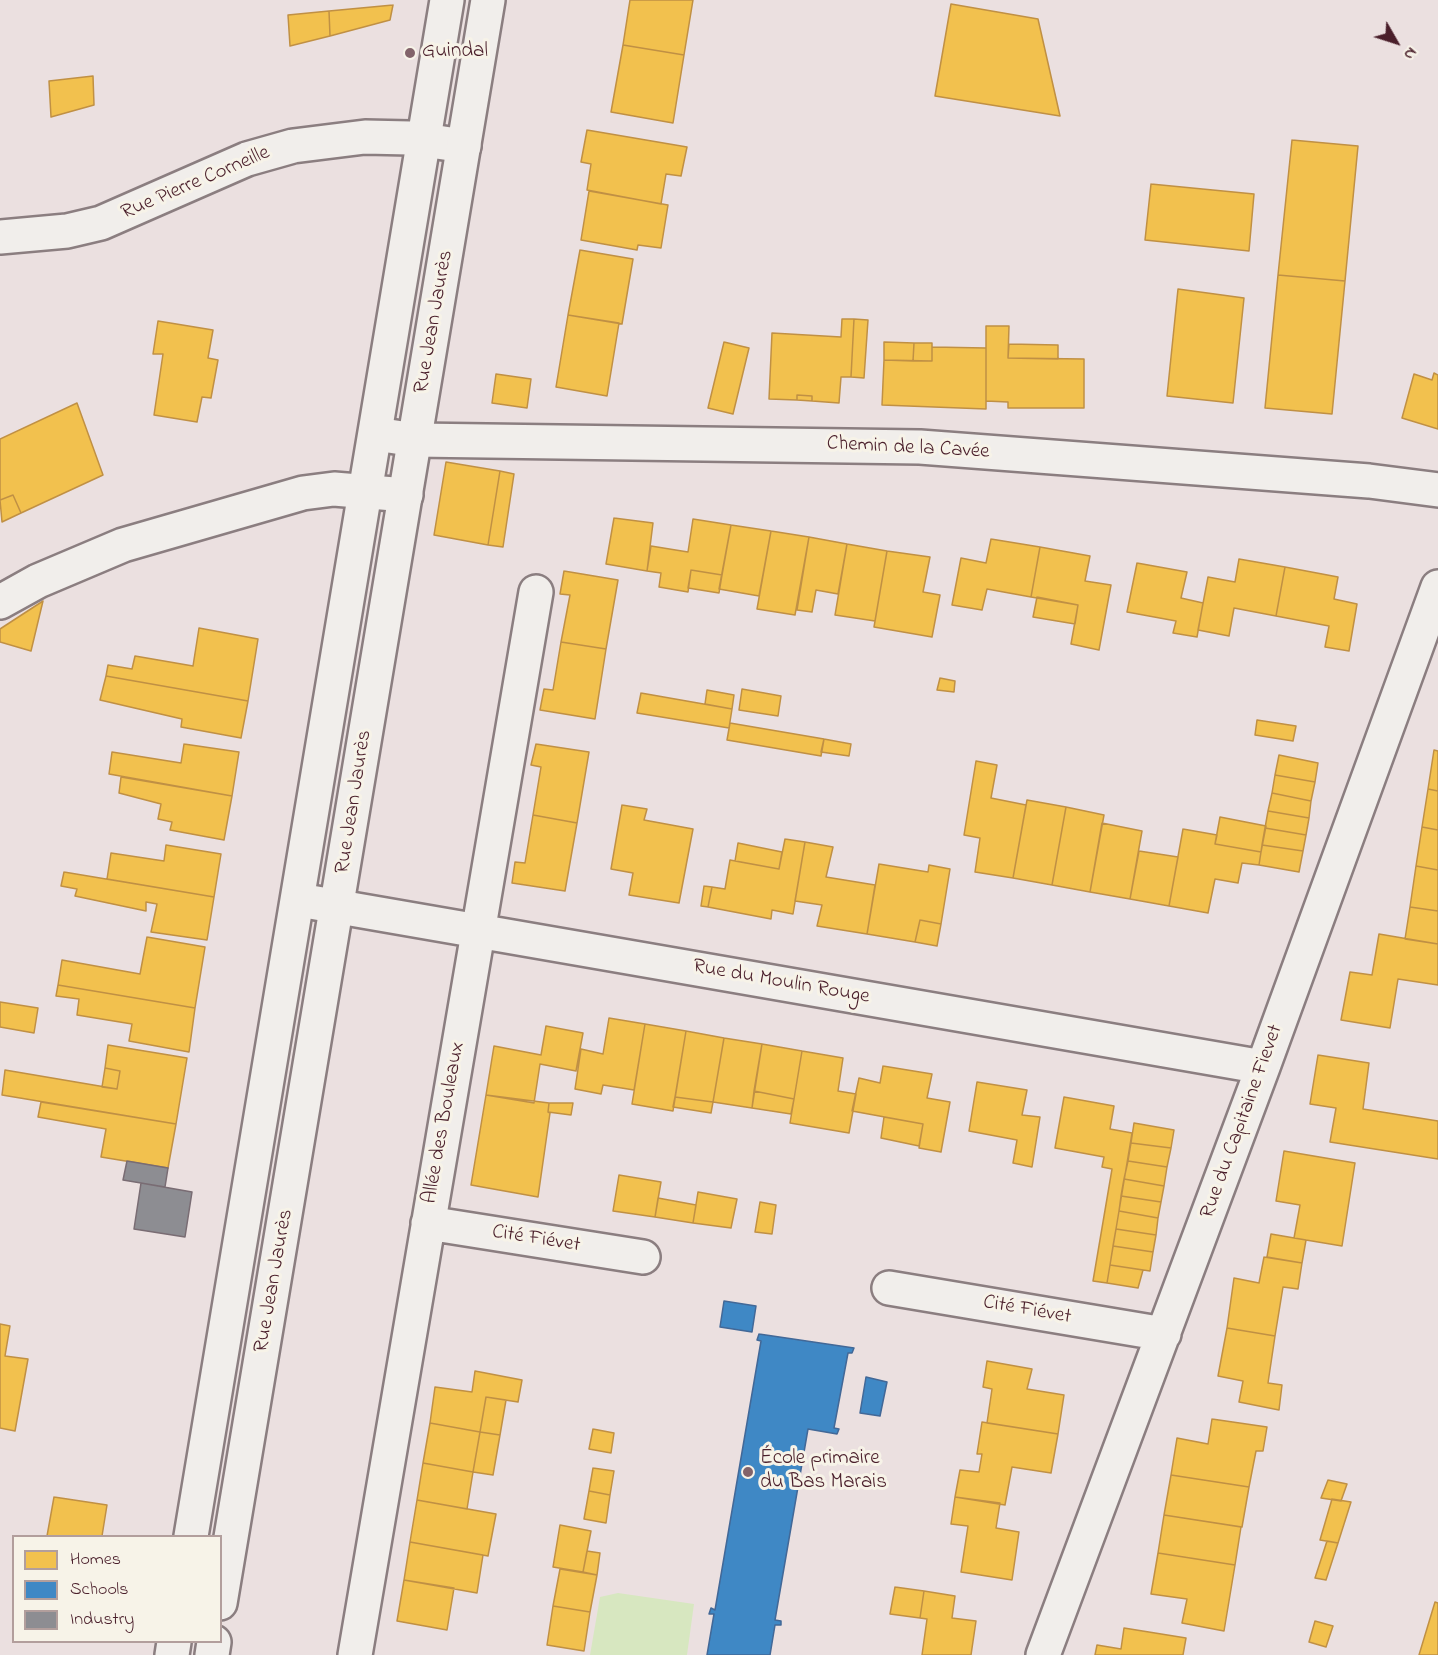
<!DOCTYPE html>
<html>
<head>
<meta charset="utf-8">
<style>
	body { margin:0 }
	#map { position:relative; width:1438px; height:1655px; overflow:hidden; background:#ebe0e0; font-family:"Indie Flower",sans-serif }
	canvas { display:block }
	.legend { position:absolute; left:12px; top:1535px; width:210px; height:108px; box-sizing:border-box; background:#f7f3e8; border:2px solid #b29e9c; margin:0; padding:8px 10px; list-style:none; font-size:18px; color:#4a1f2b }
	.legend li { display:flex; align-items:center; gap:12px; height:30px }
	.legend b { width:30px; border:2px solid #b29e9c }
	.north { position:absolute; left:1366px; top:12px; width:60px; height:60px; -webkit-text-stroke:4px #f7f3e8; paint-order:stroke; rotate:129deg; font-size:16px; font-weight:700; line-height:24px; text-align:center; color:#4a1f2b }
	.north::after { content:''; display:block; margin:auto; width:21px; height:27px; background:#4a1f2b; clip-path:polygon(50% 0,100% 100%,50% 72%,0 100%) }
</style>
</head>
<body>
<div id="map">
<canvas width="1438" height="1655"></canvas>
<ul class="legend">
<li><b style="height:16px;background:#f2c14e"></b>Homes</li>
<li><b style="height:16px;background:#3f88c5"></b>Schools</li>
<li><b style="height:16px;background:#8d8d92"></b>Industry</li>
</ul>
<div class="north">N</div>
</div>
<script>
const ctx = document.querySelector('canvas').getContext('2d');
ctx.lineJoin = 'round';
function fill(path, color) { ctx.fillStyle = color; ctx.fill(path, 'evenodd'); }
const shape = rows => new Path2D(rows.map(r => 'M' + r).join(''));
function trace(path, color, width, dash) { ctx.strokeStyle = color; ctx.lineWidth = width; ctx.lineCap = dash ? 'butt' : 'round'; ctx.setLineDash(dash || []); ctx.stroke(path); }
function drawText(font, color, halo, rows, align = 'center') {
  ctx.font = font + ' "Indie Flower",sans-serif'; ctx.lineWidth = 6; ctx.setLineDash([]); ctx.textBaseline = 'middle'; ctx.strokeStyle = halo; ctx.fillStyle = color; for (const [text, x, y, turn = 0] of rows) {
    ctx.save(); ctx.translate(x, y); ctx.rotate((+turn || 0) * Math.PI / 180); ctx.textAlign = isNaN(turn) ? turn : align; if (halo) ctx.strokeText(text, 0, 0); ctx.fillText(text, 0, 0); ctx.restore();
  }
}
fill(shape([
	[618,1593,694,1604,687,1655,590,1655,600,1597]
]), '#d7e7c0');
const homes = shape([
	[630,0,693,0,684,55,623,45,630,0],
	[951,4,1038,19,1060,116,935,96,951,4],
	[393,5,390,20,330,36,329,11,393,5],
	[329,11,330,36,290,46,288,15,329,11],
	[623,45,684,55,673,123,611,112,623,45],
	[93,76,94,105,51,117,49,81,93,76],
	[587,130,687,147,681,176,666,174,661,204,587,190,591,164,581,162,587,130],
	[1292,140,1358,146,1345,281,1278,275,1292,140],
	[1151,184,1254,194,1249,251,1145,240,1151,184],
	[589,191,668,205,661,248,638,245,637,250,581,240,589,191],
	[580,250,633,259,622,324,568,315,580,250],
	[1278,275,1345,281,1332,414,1265,408,1278,275],
	[1178,289,1244,298,1233,403,1167,396,1178,289],
	[568,315,619,323,607,396,556,387,568,315],
	[842,319,854,319,851,377,841,377,839,403,812,401,812,396,797,395,797,400,769,399,772,333,841,337,842,319],
	[854,319,868,320,864,378,851,377,854,319],
	[158,321,213,330,208,358,218,360,211,398,202,397,197,422,154,415,163,354,153,354,158,321],
	[986,326,1009,326,1008,358,1084,359,1084,408,1008,408,1008,402,986,401,986,326],
	[724,342,749,348,733,414,708,408,724,342],
	[884,342,914,343,913,361,884,360,884,342],
	[914,343,932,343,932,361,913,361,914,343],
	[1009,344,1058,345,1058,359,1008,358,1009,344],
	[932,347,986,348,986,409,882,405,884,360,932,361,932,347],
	[1434,373,1438,375,1438,429,1402,418,1414,374,1432,380,1434,373],
	[496,374,531,379,527,408,492,403,496,374],
	[797,395,812,396,812,401,797,400,797,395],
	[77,403,103,475,21,513,13,495,0,500,0,439,77,403],
	[446,462,500,471,488,545,434,535,446,462],
	[500,471,514,474,503,547,488,545,500,471],
	[13,495,21,513,2,522,0,500,13,495],
	[614,518,653,523,647,571,606,564,614,518],
	[693,519,731,525,722,575,691,570,688,592,659,587,661,573,647,571,651,546,688,552,693,519],
	[731,525,771,531,759,596,719,589,731,525],
	[771,531,809,537,795,615,757,609,771,531],
	[809,537,847,544,838,594,816,590,812,612,797,610,809,537],
	[991,539,1040,547,1031,597,987,589,982,610,952,605,961,558,986,563,991,539],
	[847,544,887,551,875,621,835,615,847,544],
	[1040,547,1090,556,1085,581,1111,585,1099,650,1071,644,1078,605,1031,597,1040,547],
	[887,551,930,557,923,592,940,595,932,637,874,627,887,551],
	[1239,559,1285,567,1276,616,1234,608,1229,636,1198,630,1208,577,1235,582,1239,559],
	[1137,563,1187,572,1181,598,1203,603,1197,637,1173,633,1176,621,1127,612,1137,563],
	[1285,567,1338,577,1334,599,1357,604,1349,651,1325,647,1329,626,1276,616,1285,567],
	[691,570,722,575,719,593,688,588,691,570],
	[564,571,618,580,606,649,561,642,570,595,560,594,564,571],
	[1037,597,1078,605,1075,624,1033,617,1037,597],
	[43,601,31,651,0,642,0,629,43,601],
	[199,628,258,639,248,701,106,676,108,665,132,669,135,656,193,666,199,628],
	[561,642,606,649,595,719,540,710,544,689,553,690,561,642],
	[106,676,248,701,241,738,181,727,182,719,100,700,106,676],
	[940,678,955,681,954,692,937,690,940,678],
	[742,689,781,696,778,716,739,710,742,689],
	[707,690,734,695,732,709,705,704,707,690],
	[641,693,732,709,729,728,637,713,641,693],
	[1257,720,1296,726,1293,741,1255,735,1257,720],
	[730,723,824,739,821,756,727,740,730,723],
	[824,739,851,744,849,756,821,752,824,739],
	[184,744,239,752,232,796,109,774,112,752,181,763,184,744],
	[536,744,589,752,577,823,533,815,541,767,531,765,536,744],
	[1434,750,1438,751,1438,791,1428,789,1434,750],
	[1279,755,1318,763,1315,782,1275,775,1279,755],
	[976,761,997,765,991,798,1026,805,1013,878,975,872,980,838,964,835,976,761],
	[1275,775,1315,782,1311,801,1272,793,1275,775],
	[121,777,232,796,224,840,170,830,172,822,158,819,161,804,119,793,121,777],
	[1428,789,1438,791,1438,830,1422,827,1428,789],
	[1272,793,1311,801,1309,818,1268,811,1272,793],
	[1027,800,1066,807,1052,885,1013,878,1027,800],
	[622,805,647,809,644,820,693,829,679,903,629,895,633,873,611,869,622,805],
	[1066,807,1104,815,1090,892,1052,885,1066,807],
	[1268,811,1309,818,1306,835,1265,828,1268,811],
	[533,815,577,823,565,891,512,883,515,862,525,863,533,815],
	[1220,817,1266,826,1261,852,1215,844,1220,817],
	[1102,823,1142,831,1130,899,1090,892,1102,823],
	[1422,827,1438,830,1438,870,1416,866,1422,827],
	[1265,828,1306,835,1303,851,1262,845,1265,828],
	[1183,829,1217,835,1215,844,1261,852,1259,865,1242,863,1238,883,1215,879,1208,913,1169,906,1183,829],
	[785,839,805,842,793,914,772,910,771,919,708,907,712,887,725,889,730,860,779,869,785,839],
	[805,842,833,847,826,877,875,885,867,934,817,926,822,905,795,901,805,842],
	[738,843,782,852,779,869,735,861,738,843],
	[166,845,221,854,214,897,107,879,111,853,164,861,166,845],
	[1262,845,1303,851,1299,872,1259,865,1262,845],
	[1139,851,1178,857,1169,906,1130,899,1139,851],
	[879,864,928,872,929,865,950,869,941,924,920,920,915,942,867,934,879,864],
	[1416,866,1438,870,1438,911,1410,907,1416,866],
	[64,872,214,897,207,940,151,932,157,904,146,902,146,911,75,896,77,889,61,886,64,872],
	[704,886,712,887,708,907,701,906,704,886],
	[1410,907,1438,911,1438,944,1405,939,1410,907],
	[920,920,941,924,937,946,915,942,920,920],
	[1379,934,1438,944,1438,985,1398,979,1390,1028,1341,1020,1350,972,1372,975,1379,934],
	[147,937,205,947,195,1008,58,985,62,960,140,974,147,937],
	[58,985,195,1008,189,1052,129,1041,132,1024,77,1015,79,999,56,996,58,985],
	[0,1002,38,1008,34,1033,0,1027,0,1002],
	[609,1018,645,1024,634,1090,603,1085,601,1094,575,1089,581,1049,603,1054,609,1018],
	[645,1024,686,1031,673,1111,632,1104,645,1024],
	[546,1026,583,1033,576,1071,540,1064,534,1103,486,1095,494,1046,541,1055,546,1026],
	[686,1031,724,1038,713,1102,675,1097,686,1031],
	[724,1038,762,1044,752,1108,713,1102,724,1038],
	[762,1044,802,1051,794,1099,754,1091,762,1044],
	[108,1045,187,1058,176,1124,2,1095,5,1070,117,1089,120,1071,105,1068,108,1045],
	[802,1051,843,1058,838,1091,856,1094,849,1133,790,1123,802,1051],
	[1318,1055,1369,1063,1363,1109,1438,1121,1438,1159,1330,1142,1336,1108,1310,1104,1318,1055],
	[883,1066,932,1074,927,1098,950,1102,941,1152,919,1148,923,1124,852,1111,859,1078,880,1083,883,1066],
	[105,1068,120,1071,117,1089,102,1087,105,1068],
	[977,1082,1027,1090,1022,1115,1040,1117,1032,1167,1013,1163,1017,1140,969,1131,977,1082],
	[754,1091,794,1099,791,1114,752,1108,754,1091],
	[486,1095,549,1103,548,1112,550,1113,538,1197,471,1185,486,1095],
	[675,1097,713,1102,711,1113,673,1107,675,1097],
	[1064,1097,1114,1106,1110,1129,1132,1133,1107,1283,1093,1281,1112,1169,1102,1167,1104,1157,1055,1148,1064,1097],
	[41,1102,176,1124,168,1168,101,1157,106,1129,38,1117,41,1102],
	[549,1103,573,1103,571,1115,548,1112,549,1103],
	[884,1117,923,1124,919,1146,881,1138,884,1117],
	[1134,1123,1174,1130,1171,1148,1131,1143,1134,1123],
	[1131,1143,1171,1148,1167,1167,1128,1161,1131,1143],
	[1284,1151,1355,1163,1342,1246,1294,1238,1300,1205,1276,1201,1284,1151],
	[1128,1161,1167,1167,1164,1186,1124,1179,1128,1161],
	[619,1175,661,1182,655,1217,613,1211,619,1175],
	[1124,1179,1164,1186,1161,1202,1121,1196,1124,1179],
	[698,1192,737,1199,731,1228,693,1223,698,1192],
	[1121,1196,1161,1202,1158,1218,1119,1211,1121,1196],
	[658,1198,696,1205,693,1223,655,1217,658,1198],
	[760,1202,776,1205,772,1234,755,1232,760,1202],
	[1119,1211,1158,1218,1156,1235,1116,1229,1119,1211],
	[1116,1229,1156,1235,1153,1252,1113,1246,1116,1229],
	[1271,1234,1306,1240,1302,1263,1267,1257,1271,1234],
	[1113,1246,1153,1252,1150,1271,1110,1265,1113,1246],
	[1264,1257,1302,1263,1298,1289,1283,1287,1275,1336,1227,1328,1234,1278,1259,1283,1264,1257],
	[1110,1265,1143,1270,1138,1288,1107,1283,1110,1265],
	[0,1324,10,1326,5,1356,28,1359,15,1431,0,1428,0,1324],
	[1227,1328,1275,1336,1268,1383,1282,1385,1279,1410,1239,1402,1243,1381,1218,1376,1227,1328],
	[987,1361,1032,1369,1027,1389,1064,1395,1058,1434,987,1423,992,1389,983,1387,987,1361],
	[475,1371,522,1380,518,1402,486,1397,480,1432,430,1423,435,1387,472,1392,475,1371],
	[486,1397,506,1400,500,1435,480,1432,486,1397],
	[1212,1419,1267,1427,1263,1451,1256,1451,1249,1487,1171,1475,1177,1438,1208,1444,1212,1419],
	[982,1422,1058,1434,1051,1473,1012,1467,1005,1505,955,1497,960,1470,979,1472,982,1454,977,1454,982,1422],
	[430,1423,480,1432,473,1472,423,1463,430,1423],
	[593,1429,614,1433,611,1453,589,1449,593,1429],
	[480,1432,500,1435,493,1475,473,1472,480,1432],
	[423,1463,473,1472,467,1509,417,1500,423,1463],
	[593,1468,614,1471,610,1495,589,1491,593,1468],
	[1171,1475,1249,1487,1242,1527,1164,1515,1171,1475],
	[1328,1480,1347,1484,1341,1501,1321,1498,1328,1480],
	[589,1491,610,1495,606,1523,584,1519,589,1491],
	[54,1497,107,1505,102,1536,47,1536,54,1497],
	[955,1497,1000,1503,996,1528,1019,1532,1012,1580,961,1572,968,1526,951,1524,955,1497],
	[1332,1499,1351,1502,1338,1543,1320,1540,1332,1499],
	[417,1500,496,1514,488,1556,410,1542,417,1500],
	[1164,1515,1241,1527,1235,1565,1158,1553,1164,1515],
	[560,1525,591,1531,583,1572,553,1567,560,1525],
	[1327,1541,1338,1543,1326,1580,1315,1578,1327,1541],
	[410,1542,483,1555,477,1593,404,1580,410,1542],
	[587,1551,600,1553,597,1575,583,1572,587,1551],
	[1158,1553,1235,1565,1224,1631,1182,1623,1187,1599,1151,1594,1158,1553],
	[560,1569,597,1575,590,1612,553,1606,560,1569],
	[404,1580,454,1588,447,1630,397,1621,404,1580],
	[895,1587,924,1591,920,1618,890,1614,895,1587],
	[924,1591,955,1596,952,1618,976,1621,971,1655,922,1655,927,1619,920,1618,924,1591],
	[1435,1602,1438,1603,1438,1655,1419,1655,1435,1602],
	[553,1606,590,1612,584,1651,547,1645,553,1606],
	[1315,1621,1333,1626,1326,1647,1309,1642,1315,1621],
	[1124,1628,1186,1638,1183,1655,1095,1655,1097,1645,1121,1649,1124,1628]
]);
fill(homes, '#f2c14e');
trace(homes, '#c09044', 1.5);
const schools = shape([
	[724,1301,756,1306,752,1332,720,1327,724,1301],
	[759,1334,854,1348,852,1353,848,1353,834,1428,839,1429,837,1434,808,1429,775,1620,781,1621,781,1625,775,1625,770,1655,707,1655,714,1614,709,1614,711,1608,715,1610,761,1341,757,1340,759,1334],
	[866,1377,887,1382,880,1416,860,1413,866,1377]
]);
fill(schools, '#3f88c5');
trace(schools, '#426897', 1.5);
const industry = shape([
	[127,1161,168,1168,165,1187,123,1180,127,1161],
	[141,1183,192,1192,185,1237,134,1229,141,1183]
]);
fill(industry, '#8d8d92');
trace(industry, '#796c73', 1.5);
const street = shape([
	[0,237,67,231,101,223,247,159,293,146,365,137,410,138,464,146],
	[376,434,415,440,920,447,1369,481,1438,490],
	[0,602,38,581,123,545,303,493,334,489,406,495],
	[299,900,1263,1067],
	[428,1223,643,1257],
	[889,1288,1164,1334],
	[355,1655,536,592],
	[1043,1655,1263,1067,1438,587]
]);
const secondary = shape([
	[191,1536,447,0],
	[220,1603,488,0],
	[172,1655,174,1642],
	[212,1655,214,1642]
]);
trace(street, '#8b7e80', 38);
trace(secondary, '#8b7e80', 38);
trace(street, '#f1eeeb', 33);
trace(secondary, '#f1eeeb', 33);
for (const [x, y, r, color] of [
	[410,53,6,"#82636a"],
	[748,1472,6,"#82636a"]
]) { const dot = new Path2D(); dot.arc(x, y, r, 0, 2 * Math.PI); ctx.fillStyle = color; ctx.fill(dot); trace(dot, '#f7f3e8', 2); }
drawText('21px', '#4a1f2b', '#f7f3e8', [
	["Guindal",422,53],
	["École primaire",760,1460],
	["du Bas Marais",760,1484]
], 'left');
drawText('21px', '#4a1f2b', '#f7f3e8', [
	["Rue Pierre Corneille",196,184,-23],
	["Rue Jean Jaurès",435,322,-80],
	["Chemin de la Cavée",908,449,3],
	["Rue Jean Jaurès",355,802,-81],
	["Rue du Moulin Rouge",781,983,10],
	["Rue du Capitaine Fievet",1243,1122,-70],
	["Allée des Bouleaux",445,1123,-80],
	["Cité Fiévet",536,1240,9],
	["Rue Jean Jaurès",275,1281,-80],
	["Cité Fiévet",1027,1311,10]
]);
</script>
</body>
</html>
